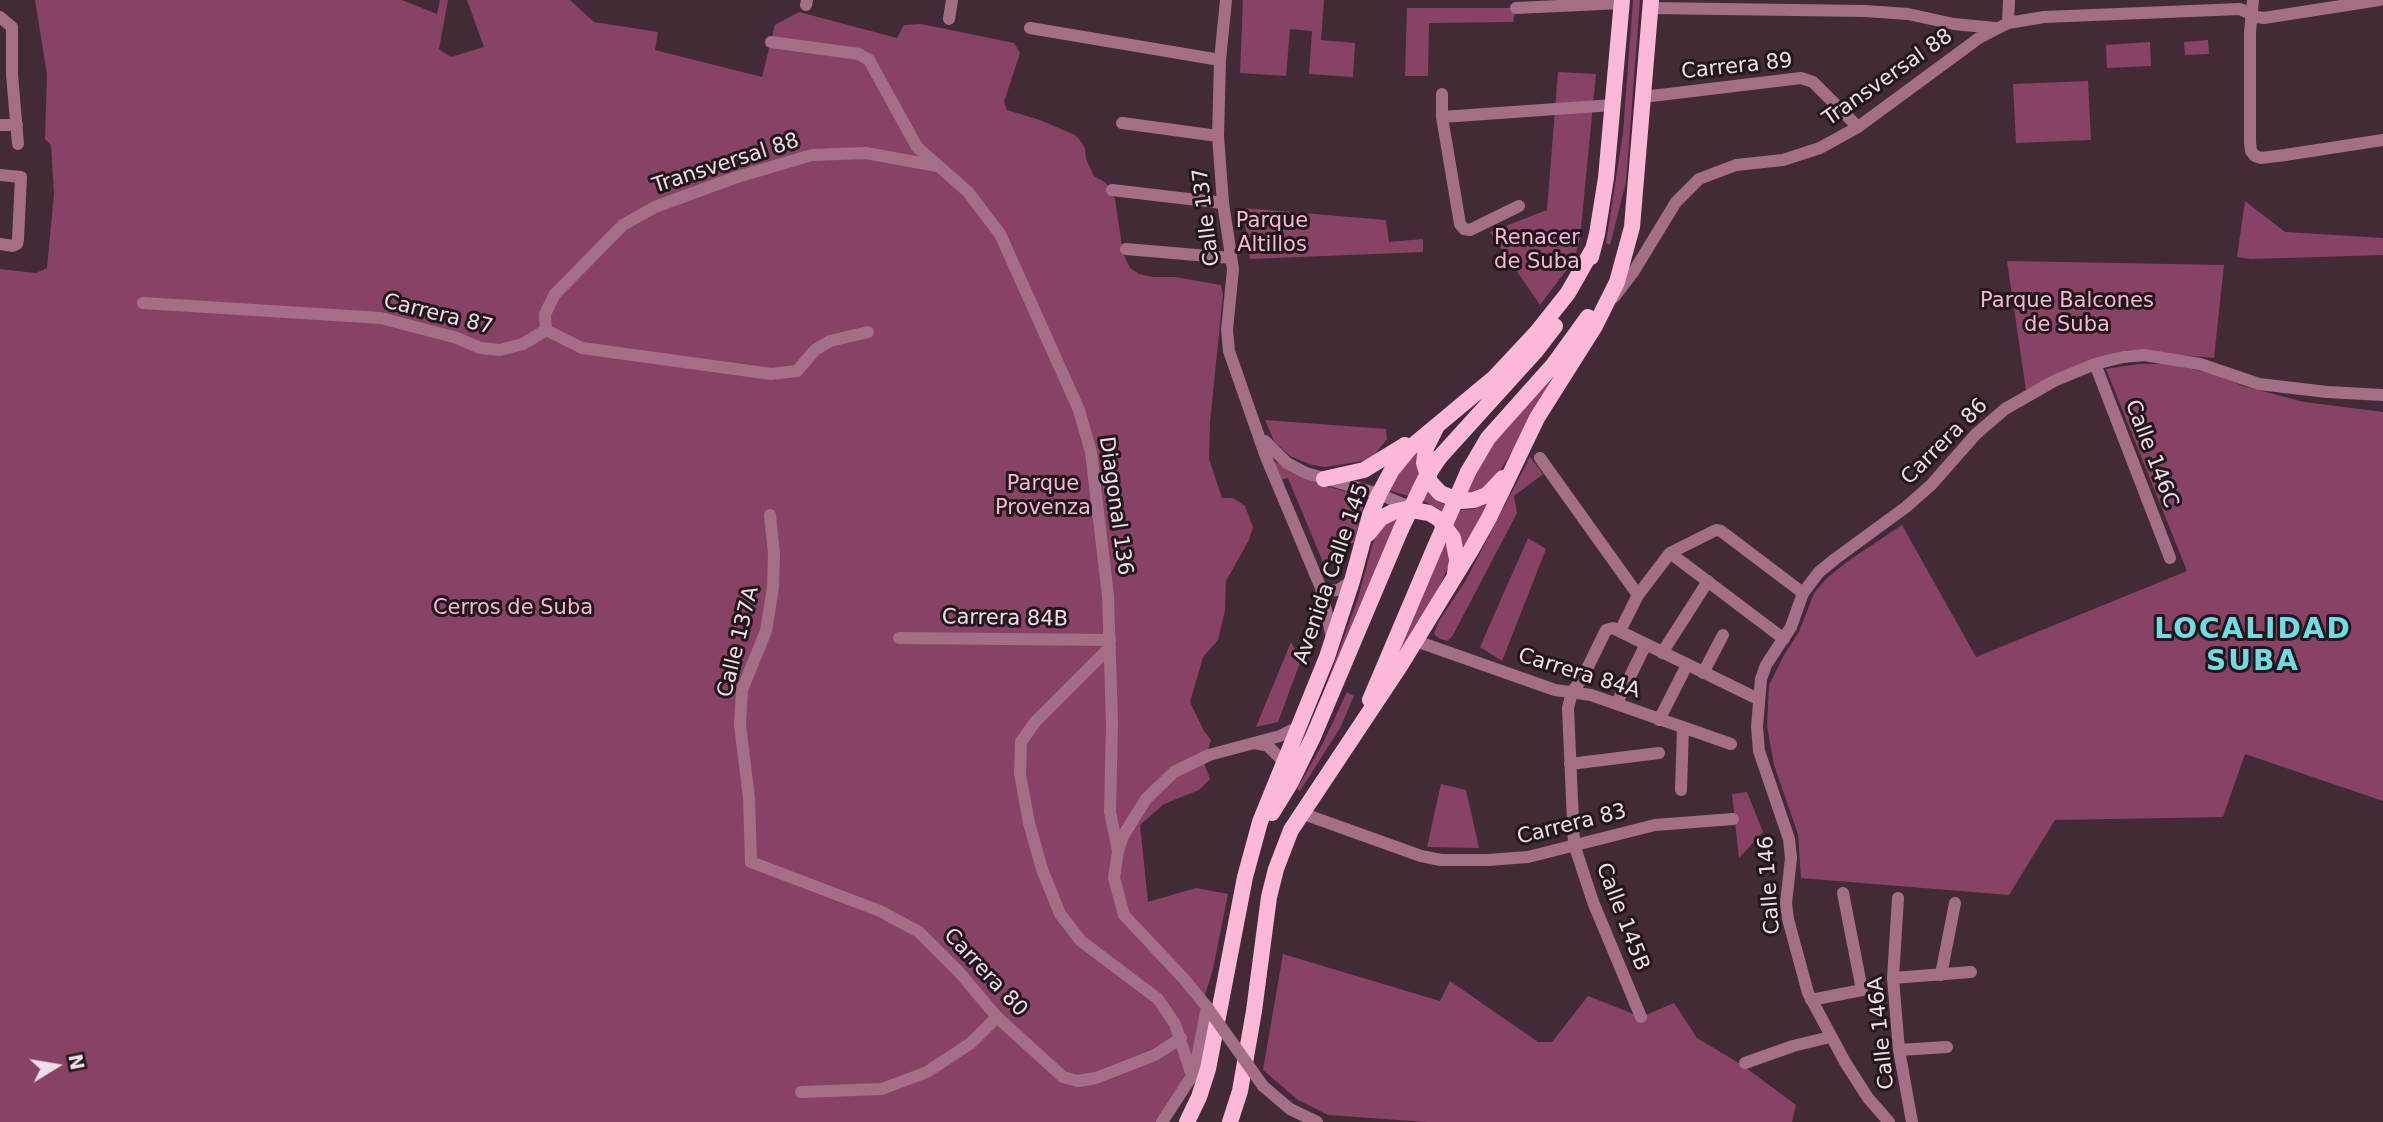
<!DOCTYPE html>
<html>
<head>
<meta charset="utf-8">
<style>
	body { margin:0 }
	#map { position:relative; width:2383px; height:1122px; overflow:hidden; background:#422b36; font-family:"DejaVu Sans",sans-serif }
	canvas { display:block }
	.north { position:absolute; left:21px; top:1031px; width:70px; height:70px; -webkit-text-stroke:5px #22171c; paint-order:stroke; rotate:79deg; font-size:19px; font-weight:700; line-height:28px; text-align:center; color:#eedee5 }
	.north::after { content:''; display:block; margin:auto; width:24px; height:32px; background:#eedee5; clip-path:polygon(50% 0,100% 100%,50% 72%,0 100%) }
</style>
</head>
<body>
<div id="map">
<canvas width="2383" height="1122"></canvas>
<div class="north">N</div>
</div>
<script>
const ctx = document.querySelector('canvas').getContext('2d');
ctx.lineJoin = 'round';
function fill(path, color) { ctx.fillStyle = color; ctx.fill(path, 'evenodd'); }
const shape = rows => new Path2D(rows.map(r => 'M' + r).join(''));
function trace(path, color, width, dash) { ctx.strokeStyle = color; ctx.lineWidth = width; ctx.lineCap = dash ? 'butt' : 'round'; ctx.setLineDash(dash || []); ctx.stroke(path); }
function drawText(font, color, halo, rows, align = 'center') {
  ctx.font = font + ' "DejaVu Sans",sans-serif'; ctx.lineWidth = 6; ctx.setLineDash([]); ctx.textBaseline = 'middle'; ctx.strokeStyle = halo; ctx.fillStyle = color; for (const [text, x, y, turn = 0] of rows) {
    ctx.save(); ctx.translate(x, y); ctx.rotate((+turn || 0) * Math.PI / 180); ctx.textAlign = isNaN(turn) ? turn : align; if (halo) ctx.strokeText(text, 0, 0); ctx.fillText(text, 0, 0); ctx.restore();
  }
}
fill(shape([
	[35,0,402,0,437,14,440,0,448,0,439,49,451,57,484,47,467,0,570,0,594,22,658,32,655,50,762,77,775,25,799,12,897,38,904,25,921,24,1014,43,1020,53,1004,102,1007,110,1040,120,1075,135,1079,139,1085,148,1086,159,1094,176,1106,183,1115,199,1123,253,1130,268,1139,274,1153,277,1175,277,1221,285,1223,294,1210,422,1209,459,1222,498,1233,498,1245,506,1253,527,1249,540,1226,581,1225,610,1218,640,1203,657,1190,702,1204,731,1211,740,1204,763,1210,779,1199,790,1164,804,1140,825,1148,902,1196,888,1228,894,1213,969,1205,995,1197,1047,1192,1064,1166,1122,0,1122,0,269,36,273,47,268,54,194,51,145,45,139,47,74],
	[1243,0,1324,0,1321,40,1355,43,1353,77,1309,74,1312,31,1290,29,1286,76,1240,73],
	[1633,0,1640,0,1626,182,1610,245,1606,243,1623,133],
	[1407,8,1516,8,1513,22,1429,23,1428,76,1405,76],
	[2208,40,2209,54,2185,55,2184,42],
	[2150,42,2151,66,2107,68,2106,45],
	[1558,72,1596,74,1580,238,1574,260,1540,305,1490,232,1547,210],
	[2088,81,2091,140,2016,143,2013,84],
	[2245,201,2285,232,2383,238,2383,255,2251,259,2237,257],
	[1243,208,1386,220,1389,242,1423,239,1423,252,1250,259],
	[2007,261,2224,265,2214,358,2127,350,2093,360,2026,390],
	[2139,364,2169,364,2214,374,2243,386,2304,402,2383,412,2383,801,2245,754,2223,817,2055,820,2009,895,1801,878,1798,834,1774,765,1767,726,1769,685,1784,655,1799,632,1814,593,1827,578,1848,561,1902,525,1976,657,2187,571,2106,369],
	[1557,367,1562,369,1497,476,1488,486,1465,496,1481,458],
	[1265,420,1386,429,1387,439,1374,455,1363,461,1325,467,1312,465,1290,456,1274,441],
	[1417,448,1435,498,1448,507,1461,510,1474,509,1490,503,1461,557,1452,522,1444,512,1420,499,1387,490],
	[1530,457,1543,474,1514,496,1517,513,1453,635,1448,641,1440,639,1434,634,1439,621,1466,580],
	[1270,459,1305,478,1329,487,1363,496,1365,499,1354,543,1335,545,1327,572,1288,478,1280,480],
	[1402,514,1308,735,1358,598,1373,543,1379,529,1389,520],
	[1446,536,1449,565,1440,586,1386,676],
	[1528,538,1546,549,1502,661,1480,647],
	[1291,642,1301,660,1278,722,1256,727],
	[1347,692,1354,696,1340,728,1300,791,1297,789,1323,743],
	[1441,784,1466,790,1479,848,1427,847],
	[1747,792,1763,832,1739,858,1732,794],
	[1283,954,1440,1001,1450,981,1538,1042,1552,1042,1588,996,1641,1017,1674,1003,1697,1038,1742,1065,1796,1105,1792,1122,1426,1122,1328,1115,1298,1100,1263,1070]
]), '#884266');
trace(shape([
	[1226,0,1220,60,1218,136,1223,203,1233,269,1227,330,1229,351,1266,457,1321,588,1332,638],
	[2253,0,2250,32,2250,142,2251,151,2255,156,2261,158,2285,155,2383,140],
	[806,5,807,0],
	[1516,8,1622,3],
	[1650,8,1865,11,1908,14,1954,24,1995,28],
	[0,17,12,27,12,75,18,144],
	[949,19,952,0],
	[2008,23,2009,0],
	[1030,28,1220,60],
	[771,42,859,54,869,60,917,147,968,192,1000,234,1079,410,1091,452,1108,596,1112,723,1110,812,1118,851],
	[1442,94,1442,117,1460,224,1464,229,1470,230,1519,206],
	[1643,97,1801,78,1813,82,1858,127],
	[1442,117,1613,105],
	[1122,123,1218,136],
	[0,125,17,125],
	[0,175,21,177,18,239,17,244,13,246,0,244],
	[1112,190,1223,203],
	[1126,249,1231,258],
	[1614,297,1634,271,1676,202,1699,179,1736,165,1783,160,1820,148,1858,127,1979,38,2008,23,2044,17,2240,9,2257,17,2264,18,2379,0],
	[143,303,381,318,457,338,480,348,500,350,523,344,546,330],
	[546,330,545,314,555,294,623,225,655,207,734,178,812,155,866,153,937,166],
	[546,330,582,348,771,374,797,371,815,350,830,341,868,332],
	[2095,364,2170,558],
	[1265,441,1287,463,1306,473,1379,494,1415,509],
	[1540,458,1638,595],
	[770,515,774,554,773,587,766,631,742,690,740,725,749,798,751,862,880,911,919,932,960,973,997,1017,1063,1077,1078,1081,1096,1078,1155,1055,1181,1038],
	[1670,553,1784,639],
	[1321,588,1328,591,1338,590,1352,581],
	[1620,631,1638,595,1670,553,1716,530,1721,531,1803,593],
	[899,638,1110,640],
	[1416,641,1555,690,1591,695,1731,744],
	[1110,647,1035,722,1021,742,1020,774,1029,823,1042,869,1060,914,1081,941,1158,999,1175,1024,1192,1076],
	[1662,653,1708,581],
	[1703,673,1723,635],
	[1617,703,1646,644],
	[1659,720,1687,665],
	[1254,743,1268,746,1285,763],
	[1570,764,1659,753],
	[1681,790,1683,727],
	[1301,813,1421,856,1441,860,1488,860,1528,857,1655,825,1733,819],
	[1898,898,1893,978,1899,1050,1912,1122],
	[1941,975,1955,903],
	[1893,978,1971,972],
	[1811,1000,1862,990,1843,893],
	[1641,1017,1593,902,1574,844,1568,708,1572,692,1582,679,1606,630,1613,628,1758,699],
	[1899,1050,1947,1047],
	[1745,1063,1793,1046,1830,1037],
	[1263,1086,1290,1109,1317,1122],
	[801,1092,882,1089,927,1072,971,1043,997,1017],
	[1162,1122,1192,1076,1196,1064,1207,1007,1185,980,1124,915,1114,878,1118,851,1123,836,1146,799,1174,772,1209,755,1280,736,1300,726],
	[1889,1122,1868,1098,1845,1062,1808,993,1788,919,1786,903,1791,858,1789,839,1759,751,1757,727,1761,679,1766,665,1791,627,1803,593,1819,572,1835,559,1906,507,1931,485,1976,434,2005,409,2054,381,2095,364,2123,357,2144,355,2200,364,2259,384,2327,392,2383,395]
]), '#a46e87', 12);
trace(shape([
	[1591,257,1597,234,1606,178,1622,0],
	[1436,428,1426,448,1424,463,1430,482,1440,493,1460,501,1474,500,1487,495,1503,478],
	[1439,458,1535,352,1555,326],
	[1468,472,1488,438,1554,364,1588,317],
	[1324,479,1364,470,1405,445],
	[1368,534,1381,518,1393,512,1406,509,1429,513,1439,519,1453,538,1457,560,1455,573],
	[1370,700,1435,547],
	[1272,813,1291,782,1313,737,1401,529],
	[1187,1122,1199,1097,1208,1069,1245,877,1260,822,1327,657,1352,581,1370,515,1379,494,1392,470,1410,448,1494,378,1537,332,1568,293,1593,249],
	[1230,1122,1240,1091,1254,1011,1269,897,1276,869,1291,830,1400,666,1471,550,1489,518,1537,418,1595,326,1617,282,1632,227,1651,0]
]), '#fbb8d7', 16);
trace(shape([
	[1207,1007,1263,1086]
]), '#a46e87', 12);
trace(shape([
	[1401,529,1425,479,1439,458],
	[1435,547,1468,472]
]), '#fbb8d7', 16);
drawText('21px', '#eedee5', '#22171c', [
	["Carrera 89",1737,67,-6],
	["Transversal 88",1888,78,-35],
	["Transversal 88",726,164,-18],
	["Calle 137",1207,217,-97],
	["Carrera 87",438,315,14],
	["Carrera 86",1945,442,-45],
	["Calle 146C",2151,454,69],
	["Diagonal 136",1115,506,82],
	["Avenida Calle 145",1332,574,-71],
	["Carrera 84B",1005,619,1],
	["Calle 137A",739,642,-76],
	["Carrera 84A",1579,674,17],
	["Carrera 83",1572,825,-14],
	["Calle 146",1770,885,-94],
	["Calle 145B",1622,917,69],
	["Carrera 80",985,973,47],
	["Calle 146A",1882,1033,-96]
]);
drawText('21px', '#f7b6d4', '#22171c', [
	["Parque",1272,222],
	["Altillos",1272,246],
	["Renacer",1537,239],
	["de Suba",1537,263],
	["Parque Balcones",2067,302],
	["de Suba",2067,326],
	["Parque",1043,485],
	["Provenza",1043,509],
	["Cerros de Suba",513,609]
]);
ctx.letterSpacing = '2px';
drawText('bold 28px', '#70dce2', '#22171c', [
	["LOCALIDAD",2253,631],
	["SUBA",2253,663]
]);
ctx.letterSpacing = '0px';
</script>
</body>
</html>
